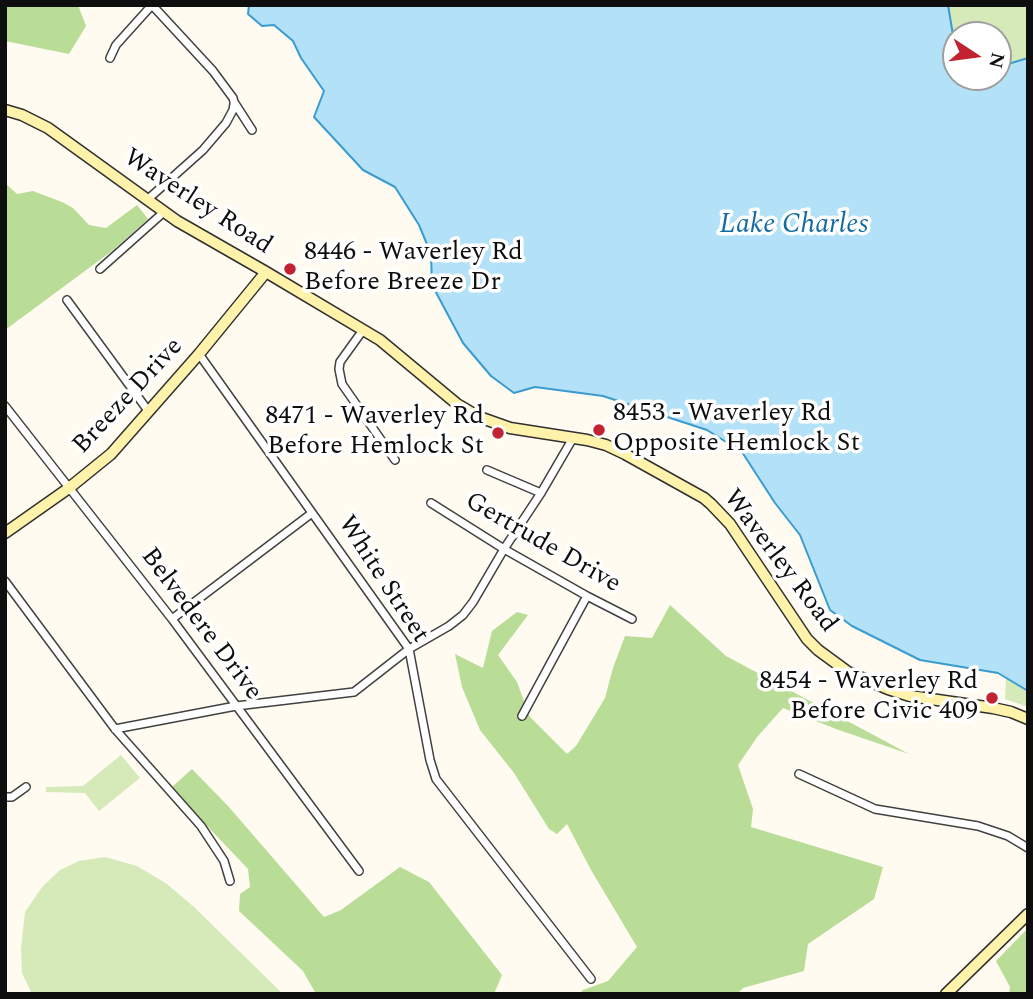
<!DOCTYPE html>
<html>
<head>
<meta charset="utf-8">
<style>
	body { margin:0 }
	#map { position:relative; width:1033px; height:999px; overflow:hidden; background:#fffbf0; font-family:Spectral,serif }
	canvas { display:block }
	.frame { position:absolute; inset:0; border:7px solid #0e0e0e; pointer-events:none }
	.north { position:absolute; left:942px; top:21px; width:70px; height:70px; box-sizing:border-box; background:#fff; border:2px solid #9f9f9f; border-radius:50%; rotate:103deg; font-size:19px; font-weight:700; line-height:28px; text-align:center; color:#0e0e0e }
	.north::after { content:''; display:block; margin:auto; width:24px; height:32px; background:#c22332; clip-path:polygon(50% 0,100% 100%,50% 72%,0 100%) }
</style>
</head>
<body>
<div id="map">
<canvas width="1033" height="999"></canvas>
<div class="frame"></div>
<div class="north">N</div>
</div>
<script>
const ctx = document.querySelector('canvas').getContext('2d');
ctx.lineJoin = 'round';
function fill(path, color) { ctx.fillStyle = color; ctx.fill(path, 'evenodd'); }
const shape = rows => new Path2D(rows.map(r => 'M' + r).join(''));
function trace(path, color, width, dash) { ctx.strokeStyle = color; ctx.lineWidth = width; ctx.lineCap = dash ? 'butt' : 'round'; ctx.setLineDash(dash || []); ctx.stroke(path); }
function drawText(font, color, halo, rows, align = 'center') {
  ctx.font = font + ' Spectral,serif'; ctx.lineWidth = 7; ctx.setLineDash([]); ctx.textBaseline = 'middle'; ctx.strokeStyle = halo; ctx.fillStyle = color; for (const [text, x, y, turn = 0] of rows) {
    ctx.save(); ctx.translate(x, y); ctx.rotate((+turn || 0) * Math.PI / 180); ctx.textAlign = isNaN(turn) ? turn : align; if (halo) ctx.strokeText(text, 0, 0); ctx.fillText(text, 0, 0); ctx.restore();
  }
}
fill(shape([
	[948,5,1028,5,1028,58,998,67,998,35,956,35,956,39,953,35],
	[1006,678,1028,691,1028,707,1005,699],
	[121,755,140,778,99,811,85,793,46,792,46,787,83,786],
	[105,857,137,866,167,884,194,907,283,994,32,994,22,973,21,949,25,912,42,887,60,870,79,861]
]), '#d5eab8');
fill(shape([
	[5,5,78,5,86,26,69,54,5,41],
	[5,183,17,194,33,191,62,202,73,208,89,225,106,228,137,205,148,219,112,251,5,330],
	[670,605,726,656,909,754,836,729,783,708,758,736,738,765,753,809,751,827,883,867,874,899,808,944,804,971,743,988,737,994,579,994,583,990,608,981,637,947,591,870,567,824,557,834,549,829,514,773,480,730,462,687,455,654,483,668,492,631,517,612,528,615,498,655,517,682,530,717,567,754,576,746,605,698,613,668,625,636,652,638],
	[192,769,228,806,324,917,341,910,400,867,429,882,502,975,494,994,316,994,303,971,239,911,240,894,250,887,248,869,171,788],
	[1028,928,1028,994,1009,994,1010,987,996,961]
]), '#b9dc97');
const water = shape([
	[249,5,948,5,953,35,956,39,956,77,998,77,998,67,1028,58,1028,691,998,673,920,660,852,626,830,610,800,535,775,503,742,452,707,430,603,396,535,387,514,393,491,376,463,343,432,285,431,254,419,225,395,187,363,170,314,117,324,91,301,58,293,41,274,25,262,26,248,14,249,5]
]);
fill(water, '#b3e1f7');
trace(water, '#399bd0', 2);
const street = shape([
	[152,5,213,71,233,98,234,102,252,130],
	[110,58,116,45,152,5],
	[147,200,203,150,226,123,233,110,234,104],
	[100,269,164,212],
	[67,300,149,412],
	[363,330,340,362,339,369,342,384,395,460],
	[199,354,409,649,430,760,436,779,591,979],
	[5,406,172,619,359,871],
	[487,470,541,493],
	[431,503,504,549,587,596,632,619],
	[5,581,115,729,201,826,224,861,230,881],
	[172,619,312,513],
	[522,716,587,596],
	[115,729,236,706,354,692,409,649,449,626,463,615,473,602,504,549,541,493,573,438],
	[799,774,875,809,978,826,1008,836,1028,848],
	[5,797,12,797,26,787]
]);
const secondary = shape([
	[5,110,22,115,48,128,177,221,266,272,380,340,457,404,479,417,510,428,587,440,606,445,625,454,704,498,711,504,730,524,807,639,818,650,848,672,888,689,910,696,993,708,1011,712,1028,719],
	[5,533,69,488,111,454,199,354,266,272],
	[946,994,1028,914]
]);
trace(street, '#414141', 10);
trace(secondary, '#303030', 13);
trace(street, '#fff', 7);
trace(secondary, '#fff2ab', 10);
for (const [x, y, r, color] of [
	[290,269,7,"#c22332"],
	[599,430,7,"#c22332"],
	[498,433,7,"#c22332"],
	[992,698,7,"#c22332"]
]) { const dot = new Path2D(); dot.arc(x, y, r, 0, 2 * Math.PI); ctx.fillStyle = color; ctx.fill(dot); trace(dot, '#fff', 2.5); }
drawText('26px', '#0e0e0e', '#fff', [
	["Waverley Road",197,203,33],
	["Breeze Drive",129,397,-47],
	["Gertrude Drive",542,544,30],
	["Waverley Road",779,562,53],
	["White Street",382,580,57],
	["Belvedere Drive",200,625,53]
]);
drawText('26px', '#0e0e0e', '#fff', [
	["8446 - Waverley Rd",304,254],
	["Before Breeze Dr",304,284],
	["8453 - Waverley Rd",613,415],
	["Opposite Hemlock St",613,445],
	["8471 - Waverley Rd",484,418,"right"],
	["Before Hemlock St",484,448,"right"],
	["8454 - Waverley Rd",978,683,"right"],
	["Before Civic 409",978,713,"right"]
], 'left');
drawText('italic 28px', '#146ba3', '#fff', [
	["Lake Charles",794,227]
]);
</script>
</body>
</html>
